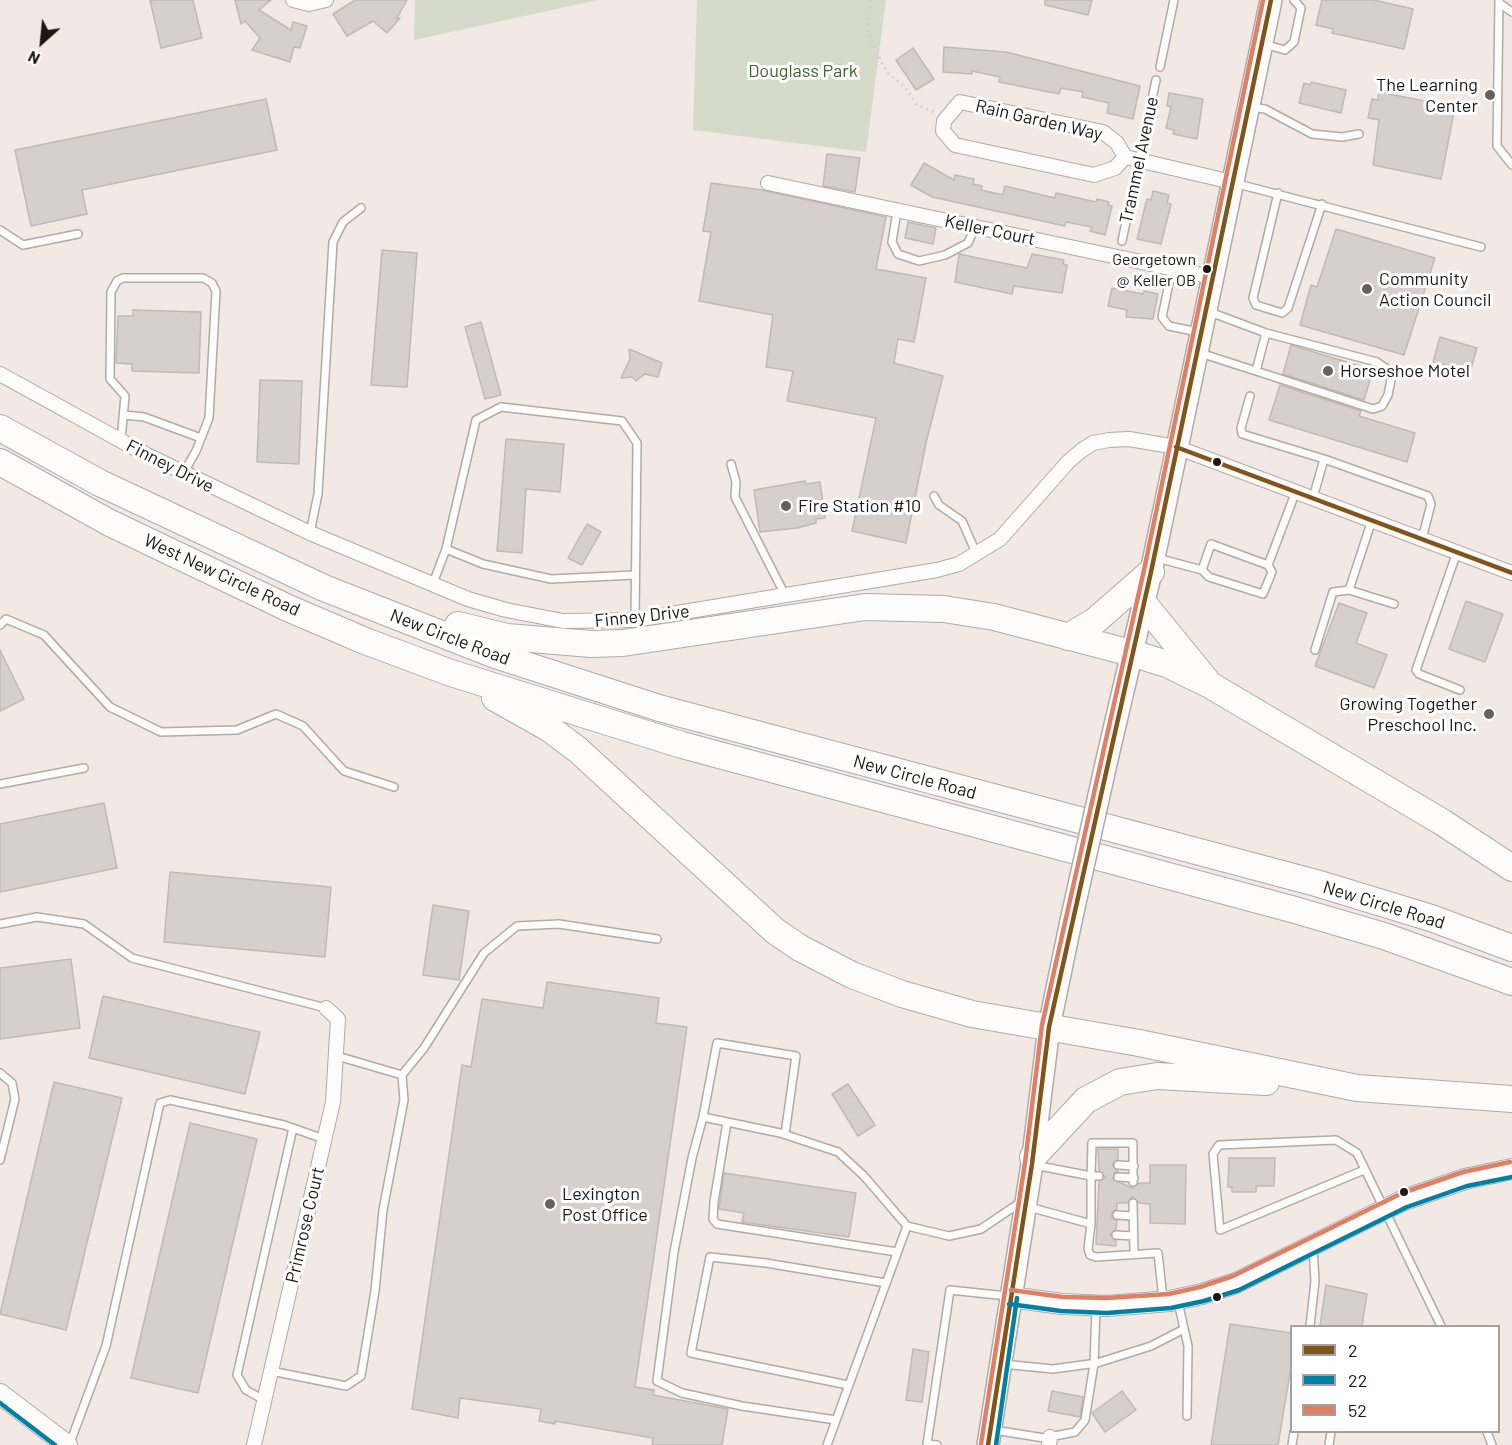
<!DOCTYPE html>
<html>
<head>
<meta charset="utf-8">
<style>
	body { margin:0 }
	#map { position:relative; width:1512px; height:1445px; overflow:hidden; background:#f2e9e5; font-family:Barlow,sans-serif }
	canvas { display:block }
	.legend { position:absolute; left:1290px; top:1325px; width:210px; height:108px; box-sizing:border-box; background:#fff; border:2px solid #a4a2a1; margin:0; padding:8px 10px; list-style:none; font-size:18px; color:#1c1614 }
	.legend li { display:flex; align-items:center; gap:12px; height:30px }
	.legend b { width:30px; border:2px solid #a4a2a1 }
	.north { position:absolute; left:12px; top:12px; width:60px; height:60px; -webkit-text-stroke:4px #fff; paint-order:stroke; rotate:207deg; font-size:16px; font-weight:700; line-height:24px; text-align:center; color:#1c1614 }
	.north::after { content:''; display:block; margin:auto; width:21px; height:27px; background:#1c1614; clip-path:polygon(50% 0,100% 100%,50% 72%,0 100%) }
</style>
</head>
<body>
<div id="map">
<canvas width="1512" height="1445"></canvas>
<ul class="legend">
<li><b style="height:8px;background:#80551b"></b>2</li>
<li><b style="height:8px;background:#0081a4"></b>22</li>
<li><b style="height:8px;background:#df7f64"></b>52</li>
</ul>
<div class="north">N</div>
</div>
<script>
const ctx = document.querySelector('canvas').getContext('2d');
ctx.lineJoin = 'round';
function fill(path, color) { ctx.fillStyle = color; ctx.fill(path, 'evenodd'); }
const shape = rows => new Path2D(rows.map(r => 'M' + r).join(''));
function trace(path, color, width, dash) { ctx.strokeStyle = color; ctx.lineWidth = width; ctx.lineCap = dash ? 'butt' : 'round'; ctx.setLineDash(dash || []); ctx.stroke(path); }
function drawText(font, color, halo, rows, align = 'center') {
  ctx.font = font + ' Barlow,sans-serif'; ctx.lineWidth = 6; ctx.setLineDash([]); ctx.textBaseline = 'middle'; ctx.strokeStyle = halo; ctx.fillStyle = color; for (const [text, x, y, turn = 0] of rows) {
    ctx.save(); ctx.translate(x, y); ctx.rotate((+turn || 0) * Math.PI / 180); ctx.textAlign = isNaN(turn) ? turn : align; if (halo) ctx.strokeText(text, 0, 0); ctx.fillText(text, 0, 0); ctx.restore();
  }
}
fill(shape([
	[415,0,598,0,414,40],
	[697,0,886,0,866,152,693,130]
]), '#d5dacb');
const building = shape([
	[150,0,193,0,202,38,161,48,150,0],
	[235,0,271,0,259,10,291,30,293,22,307,26,300,48,294,47,290,62,252,50,260,38,245,21,241,24,235,0],
	[355,0,407,0,397,18,400,18,387,33,373,21,347,36,333,14,355,0],
	[1045,0,1092,0,1088,15,1045,5,1045,0],
	[1322,0,1374,0,1413,9,1404,49,1332,33,1333,29,1316,25,1322,0],
	[944,47,1006,52,1140,86,1133,119,1107,113,1109,103,1082,97,1083,92,1061,88,1059,94,999,82,1000,77,972,71,972,74,943,72,944,47],
	[913,48,934,79,916,90,896,60,913,48],
	[1311,82,1346,90,1341,113,1299,103,1304,83,1310,85,1311,82],
	[1379,92,1455,107,1441,179,1373,165,1379,120,1368,118,1372,99,1378,100,1379,92],
	[1169,93,1203,99,1197,139,1173,134,1174,130,1166,128,1171,107,1167,106,1169,93],
	[266,99,277,150,82,190,87,214,31,226,15,150,266,99],
	[827,154,860,158,855,192,823,186,827,154],
	[924,163,954,180,955,175,974,179,973,184,982,186,981,190,1003,195,1005,186,1055,198,1056,193,1096,202,1097,199,1109,202,1108,205,1112,206,1105,235,1090,231,1092,227,1066,222,1065,226,932,197,911,185,924,163],
	[711,183,762,190,886,217,876,269,926,278,914,342,898,339,894,363,943,376,926,443,906,543,852,531,876,418,787,401,793,371,766,367,773,315,699,301,711,232,703,231,711,183],
	[1153,191,1169,195,1167,203,1171,204,1161,244,1137,239,1147,199,1151,200,1153,191],
	[908,222,936,228,933,244,905,238,908,222],
	[1336,229,1435,258,1404,355,1300,325,1311,285,1317,287,1336,229],
	[382,250,417,253,407,387,371,385,382,250],
	[959,254,1027,268,1032,254,1064,260,1063,264,1067,265,1062,293,1014,286,1012,294,955,282,959,254],
	[1112,288,1143,294,1144,291,1158,294,1153,319,1126,317,1127,310,1108,306,1112,288],
	[133,310,201,312,199,373,132,371,132,364,116,363,118,316,133,316,133,310],
	[481,322,501,395,485,399,465,327,481,322],
	[1440,337,1477,348,1470,372,1433,362,1440,337],
	[1291,345,1373,370,1364,400,1283,374,1291,345],
	[629,349,662,363,658,377,645,374,636,381,632,377,621,378,630,359,629,349],
	[260,380,302,381,299,464,257,462,260,380],
	[1280,385,1361,411,1359,416,1415,433,1407,462,1269,420,1280,385],
	[506,439,564,444,560,492,526,489,522,553,497,551,506,439],
	[805,481,806,484,820,482,825,518,816,519,816,523,797,528,760,532,754,490,805,481],
	[587,524,601,532,582,565,568,558,587,524],
	[1466,601,1503,614,1485,662,1449,649,1466,601],
	[1339,603,1367,613,1356,643,1387,655,1374,688,1315,666,1339,603],
	[0,650,24,699,0,711,0,650],
	[104,803,117,868,0,892,0,824,104,803],
	[170,872,331,887,325,957,164,942,170,872],
	[433,905,469,911,459,980,423,975,433,905],
	[71,959,80,1028,0,1039,0,968,71,959],
	[547,982,659,998,656,1023,687,1027,635,1387,654,1390,653,1395,728,1409,722,1445,652,1445,653,1438,555,1421,555,1424,539,1421,541,1409,460,1398,458,1418,412,1409,462,1065,471,1067,482,999,543,1008,547,982],
	[103,996,260,1032,245,1094,89,1058,103,996],
	[54,1082,122,1098,66,1330,0,1314,54,1082],
	[848,1084,875,1125,858,1136,832,1094,848,1084],
	[190,1123,257,1139,198,1393,131,1378,190,1123],
	[1098,1149,1118,1149,1118,1159,1112,1165,1118,1171,1114,1173,1113,1179,1132,1188,1139,1183,1150,1183,1150,1165,1186,1165,1185,1224,1150,1223,1150,1204,1139,1203,1132,1197,1127,1203,1117,1203,1117,1209,1112,1212,1112,1218,1117,1221,1116,1229,1110,1235,1116,1241,1116,1246,1096,1244,1099,1182,1105,1177,1099,1170,1098,1149],
	[1229,1158,1275,1158,1274,1186,1256,1186,1256,1192,1232,1192,1232,1187,1228,1187,1229,1158],
	[724,1173,856,1193,849,1237,742,1222,744,1213,719,1209,724,1173],
	[1326,1285,1367,1294,1362,1326,1320,1326,1326,1285],
	[1230,1324,1292,1333,1292,1361,1278,1445,1211,1445,1230,1324],
	[913,1349,929,1352,922,1402,906,1400,913,1349],
	[1052,1391,1083,1397,1080,1417,1048,1411,1052,1391],
	[1122,1391,1136,1410,1105,1432,1092,1413,1122,1391]
]);
fill(building, '#d6cfcc');
trace(building, '#c0b9b6', 1.5);
const lane = shape([
	[1499,0,1497,146,1512,165],
	[1499,3,1512,12],
	[1264,44,1285,50,1294,42,1301,8,1294,0],
	[1160,67,1174,0],
	[1251,107,1265,109,1312,134,1342,137,1359,134],
	[1234,183,1481,247],
	[1278,193,1253,298,1256,305,1282,313,1288,308,1322,204],
	[897,211,892,242,898,254,919,261,945,255,968,243,975,227],
	[0,230,23,245,78,234],
	[1122,241,1156,80],
	[1172,269,1162,317,1169,326,1198,332],
	[1200,353,1256,371,1266,333,1207,311],
	[1256,371,1373,409,1382,406,1388,395,1391,380,1387,369,1377,362,1266,333],
	[1250,396,1241,428,1242,434,1324,459,1313,498],
	[124,415,144,417,201,438],
	[121,440,125,396,110,379,111,292,117,281,123,278,203,278,212,283,216,291,209,418,196,451,183,474],
	[1324,459,1428,496,1431,504,1422,539],
	[731,464,736,482,735,497,785,595],
	[934,496,939,505,962,521,977,555],
	[1372,520,1349,590,1394,604],
	[310,533,318,494,333,242,343,222,361,208],
	[1457,552,1416,670,1419,674,1460,690],
	[1157,558,1202,570,1211,544,1268,565,1296,491],
	[1202,570,1209,577,1263,594,1272,572,1268,565],
	[635,575,551,579,483,564,446,549,476,420,501,407,622,421,637,443,635,620],
	[432,586,446,549],
	[0,625,6,619,44,635,110,707,161,732,237,730,276,714,303,726,344,771,394,787],
	[1315,650,1333,592,1349,590],
	[0,784,84,768],
	[0,924,37,917,84,924,132,958,326,1008],
	[0,1073,12,1083,15,1099,0,1160],
	[402,1075,424,1048,484,953,517,926,559,924,657,939],
	[703,1117,717,1043,796,1056,785,1134],
	[727,1122,714,1202,713,1219,717,1224,897,1252],
	[1034,1165,1091,1176,1091,1224],
	[1118,1165,1134,1166],
	[1364,1170,1220,1230,1213,1154,1219,1145,1336,1140,1357,1153,1441,1326],
	[1099,1176,1091,1176,1092,1143,1133,1143,1133,1182],
	[1118,1177,1134,1178],
	[1133,1203,1134,1254],
	[1029,1207,1091,1224,1088,1249,1090,1255,1096,1257,1158,1253,1163,1299],
	[1117,1215,1133,1216],
	[1116,1235,1133,1236],
	[1178,1302,1188,1346,1187,1416],
	[1310,1326,1315,1281,1313,1247],
	[1002,1364,1053,1369,1097,1363,1151,1346,1184,1329],
	[271,1371,346,1386,361,1376,375,1291,383,1210,404,1100,402,1075,337,1056],
	[848,1385,691,1353,710,1257,766,1263,886,1283],
	[264,1400,246,1390,237,1375,293,1128],
	[836,1420,742,1406,682,1393,657,1381,674,1252,692,1158,703,1117,780,1133,838,1152,864,1176,907,1226,949,1236,981,1229,1021,1202],
	[994,1430,1044,1438,1075,1432,1085,1420,1094,1364,1096,1308],
	[1487,1432,1492,1445],
	[70,1443,106,1346,160,1103,170,1100,225,1112,284,1125,324,1139],
	[827,1445,907,1226],
	[937,1445,927,1444,950,1290,1007,1296],
	[1292,1445,1294,1432],
	[1329,1445,1331,1432]
]);
const street = shape([
	[293,0,309,4,326,0],
	[960,102,1103,132,1117,143,1125,157,1115,168,1094,175,955,145,943,131,944,121,960,102],
	[1125,157,1232,182],
	[768,183,1212,277],
	[0,374,147,455,310,533,468,599,506,610,563,621,635,620,937,570,959,564,1000,539,1068,462,1082,450,1093,443,1109,440,1129,439,1176,447,1512,573],
	[254,1445,333,1102,338,1019,326,1008],
	[1049,1445,1050,1437]
]);
const secondary = shape([
	[1010,1297,1062,1304,1107,1306,1170,1301,1202,1294,1236,1283,1404,1200,1465,1179,1512,1169],
	[0,1394,67,1445]
]);
const primary = shape([
	[1108,755,1151,572,1271,0],
	[988,1445,1032,1164,1049,1027,1071,921]
]);
const highway = shape([
	[0,428,100,483,324,588,495,655,659,708,1316,883,1431,918,1512,948],
	[0,462,110,523,290,609,365,641,451,673,682,745,1295,910,1384,936,1512,982],
	[1144,604,1206,680],
	[458,625,507,637,591,644,623,643,865,607,944,609,994,617,1131,653,1167,664,1210,685,1442,822,1512,868],
	[1068,637,1095,621,1151,572],
	[495,698,550,729,578,750,775,931,800,948,852,975,902,994,972,1014,1139,1043,1357,1088,1512,1099],
	[1033,1157,1086,1100,1120,1082,1157,1076,1266,1082]
]);
trace(lane, '#b1aaa7', 10);
trace(street, '#b1aaa7', 16);
trace(secondary, '#b1aaa7', 22);
trace(primary, '#b1aaa7', 24);
trace(highway, '#b1aaa7', 28);
trace(shape([
	[871,0,867,31,882,63,888,73,905,87,916,104,933,112]
]), '#cfcbc9', 3, [1.5, 4.5]);
trace(lane, '#fdfcfb', 7);
trace(street, '#fdfcfb', 14);
trace(secondary, '#fdfcfb', 20);
trace(primary, '#fdfcfb', 21);
trace(highway, '#fdfcfb', 26);
const primaryBridge = shape([
	[1071,921,1108,755]
]);
trace(primaryBridge, '#b1aaa7', 24, []);
trace(primaryBridge, '#fdfcfb', 21);
trace(shape([
	[1176,447,1512,573],
	[988,1445,1032,1164,1049,1027,1151,572,1271,0]
]), '#80551b', 4.5);
trace(shape([
	[1009,1304,1061,1311,1107,1313,1171,1308,1204,1301,1239,1290,1407,1207,1467,1186,1512,1177],
	[0,1403,55,1445],
	[996,1445,1017,1298]
]), '#0081a4', 4.5);
trace(shape([
	[1011,1290,1063,1297,1107,1298,1169,1294,1200,1287,1233,1276,1402,1193,1463,1172,1510,1162],
	[981,1444,1025,1163,1042,1025,1144,570,1263,0]
]), '#df7f64', 4.5);
for (const [x, y, r, color] of [
	[1490,95,6,"#67605d"],
	[1207,269,5,"#1c1614"],
	[1367,289,6,"#67605d"],
	[1328,371,6,"#67605d"],
	[1217,462,5,"#1c1614"],
	[786,506,6,"#67605d"],
	[1489,714,6,"#67605d"],
	[1404,1192,5,"#1c1614"],
	[550,1204,6,"#67605d"],
	[1217,1297,5,"#1c1614"]
]) { const dot = new Path2D(); dot.arc(x, y, r, 0, 2 * Math.PI); ctx.fillStyle = color; ctx.fill(dot); trace(dot, '#fff', 2); }
drawText('16px', '#1c1614', '#fff', [
	["Georgetown",1196,260],
	["@ Keller OB",1196,281]
], 'right');
drawText('18px', '#3e632e', '#fff', [
	["Douglass Park",803,71]
]);
drawText('18px', '#1c1614', '#fff', [
	["The Learning",1478,85,"right"],
	["Center",1478,106,"right"],
	["Community",1379,279],
	["Action Council",1379,300],
	["Horseshoe Motel",1340,371],
	["Fire Station #10",798,506],
	["Growing Together",1477,704,"right"],
	["Preschool Inc.",1477,725,"right"],
	["Lexington",562,1194],
	["Post Office",562,1215]
], 'left');
drawText('18px', '#1c1614', '#fff', [
	["Rain Garden Way",1039,120,13],
	["Trammel Avenue",1139,160,-78],
	["Keller Court",990,230,12],
	["Finney Drive",170,466,27],
	["West New Circle Road",222,575,25],
	["Finney Drive",642,616,-6],
	["New Circle Road",450,637,21],
	["New Circle Road",915,777,15],
	["New Circle Road",1384,905,17],
	["Primrose Court",305,1225,-77]
]);
</script>
</body>
</html>
